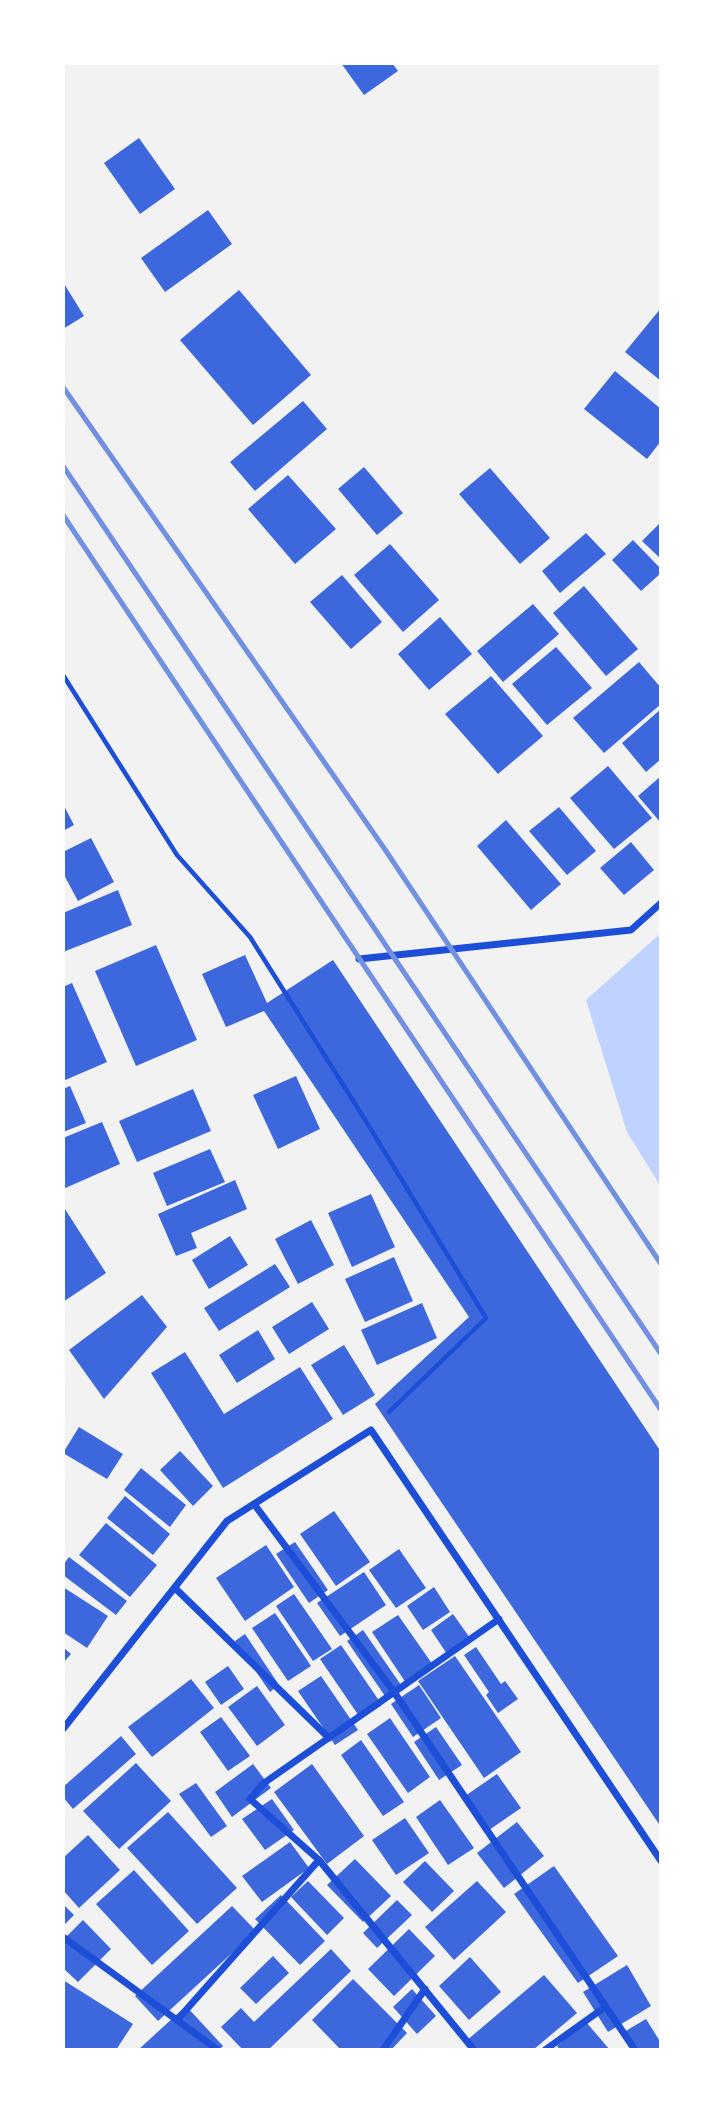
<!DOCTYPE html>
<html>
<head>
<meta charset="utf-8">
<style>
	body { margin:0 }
	#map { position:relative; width:724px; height:2113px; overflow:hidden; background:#f2f2f2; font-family:Commissioner,sans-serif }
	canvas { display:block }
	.frame { position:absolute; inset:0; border:65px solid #fff; pointer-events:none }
</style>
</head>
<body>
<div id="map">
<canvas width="724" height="2113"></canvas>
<div class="frame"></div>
</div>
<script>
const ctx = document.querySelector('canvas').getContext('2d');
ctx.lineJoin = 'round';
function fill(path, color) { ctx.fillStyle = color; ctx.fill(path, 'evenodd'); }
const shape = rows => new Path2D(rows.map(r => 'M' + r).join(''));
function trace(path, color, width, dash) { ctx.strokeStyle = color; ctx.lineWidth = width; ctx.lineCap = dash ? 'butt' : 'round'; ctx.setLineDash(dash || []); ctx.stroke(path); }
fill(shape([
	[661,933,661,1187,627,1132,586,1000]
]), '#bfd3fe');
fill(shape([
	[341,63,392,63,398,71,364,95],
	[139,138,175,189,140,214,104,163],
	[208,210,232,244,165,292,141,258],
	[63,282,84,316,63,329],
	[239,290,311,375,253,425,180,340],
	[661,308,661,381,625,352],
	[615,371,661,409,661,441,647,459,584,409],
	[303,401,327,429,255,491,230,462],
	[364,467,403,513,377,535,338,489],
	[490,468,550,538,520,564,459,494],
	[288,475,336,529,295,564,248,509],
	[661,522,661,559,642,541],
	[586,533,606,554,560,593,542,571],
	[633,540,661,569,661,573,641,591,612,560],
	[390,544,439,600,403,632,354,575],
	[342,575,382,622,351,649,310,602],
	[584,586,638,649,606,676,553,613],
	[533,604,559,634,503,682,477,651],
	[440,617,472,654,429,690,398,654],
	[556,647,592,688,547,725,512,684],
	[639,662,661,688,661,704,604,753,573,718],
	[491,676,543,736,498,774,445,714],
	[661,709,661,759,646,772,622,743],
	[608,766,652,818,614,849,570,798],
	[661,776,661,823,638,796],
	[63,804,74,825,63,831],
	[559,807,596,851,567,875,529,831],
	[506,820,561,884,531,910,477,846],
	[91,838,114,882,78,901,63,873,63,852],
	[631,842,654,870,624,895,600,868],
	[118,890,132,925,63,952,63,913],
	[156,945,197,1040,136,1066,95,971],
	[245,955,267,1003,333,960,661,1452,661,1827,375,1404,469,1317,264,1011,226,1027,202,974],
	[72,983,107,1062,63,1081,63,987],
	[296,1076,320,1129,278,1149,253,1095],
	[70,1086,86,1123,63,1132,63,1089],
	[193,1089,211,1131,137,1162,119,1121],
	[102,1122,120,1164,63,1189,63,1138],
	[210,1149,225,1182,167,1206,153,1173],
	[235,1180,247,1209,191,1233,197,1248,176,1256,158,1214],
	[371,1194,395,1247,352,1267,328,1213],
	[63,1206,106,1273,63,1302],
	[311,1220,334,1265,298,1284,275,1239],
	[230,1236,248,1265,209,1289,192,1260],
	[394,1257,413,1301,365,1322,345,1279],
	[275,1264,290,1287,219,1331,204,1308],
	[142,1295,167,1327,104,1399,69,1350],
	[312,1302,329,1329,289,1354,272,1327],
	[422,1303,437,1338,377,1365,361,1330],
	[258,1330,275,1359,237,1383,219,1355],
	[344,1345,375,1395,343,1415,311,1365],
	[185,1352,224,1414,300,1367,333,1419,223,1488,151,1373],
	[79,1427,123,1454,107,1479,63,1453],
	[180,1451,213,1486,193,1506,160,1470],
	[141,1468,186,1505,170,1527,124,1490],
	[125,1496,170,1534,153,1555,107,1518],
	[334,1511,370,1562,336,1586,300,1534],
	[106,1523,157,1565,130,1597,79,1555],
	[295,1542,328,1590,309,1603,276,1554],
	[266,1545,294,1587,245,1621,216,1578],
	[399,1549,426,1588,396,1608,369,1570],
	[69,1557,127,1601,116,1615,63,1575,63,1565],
	[364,1572,386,1605,340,1636,317,1603],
	[63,1587,108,1616,87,1648,63,1632],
	[434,1587,450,1612,423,1630,407,1606],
	[294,1594,332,1649,313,1661,276,1606],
	[275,1613,311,1666,288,1681,252,1628],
	[453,1614,470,1638,447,1654,431,1630],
	[398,1615,433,1665,406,1683,372,1632],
	[363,1630,401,1685,385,1696,347,1641],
	[245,1634,279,1685,270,1692,235,1641],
	[341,1645,382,1705,361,1719,320,1659],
	[63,1647,71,1654,63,1663],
	[476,1647,501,1684,505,1681,518,1699,498,1713,486,1695,489,1692,464,1655],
	[455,1656,521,1752,484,1778,418,1681],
	[228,1666,244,1689,221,1705,205,1682],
	[321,1676,358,1730,335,1745,298,1691],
	[191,1679,214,1708,152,1757,128,1727],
	[419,1685,441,1718,413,1737,391,1704],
	[257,1686,285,1725,257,1746,228,1707],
	[221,1717,250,1756,228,1771,200,1732],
	[390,1718,430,1777,408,1793,367,1734],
	[436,1727,462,1765,439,1780,414,1742],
	[121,1736,136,1754,73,1809,63,1797,63,1787],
	[361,1740,404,1802,383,1816,341,1755],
	[136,1763,171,1801,119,1849,83,1811],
	[253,1764,271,1788,232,1817,215,1792],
	[312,1764,364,1836,327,1864,274,1792],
	[497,1774,521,1808,489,1830,465,1796],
	[196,1783,227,1826,211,1837,179,1794],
	[272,1799,294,1830,265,1850,242,1819],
	[440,1800,474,1848,448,1865,416,1817],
	[168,1812,237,1888,197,1924,127,1848],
	[405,1818,429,1853,396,1875,372,1840],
	[517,1822,544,1856,504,1888,477,1853],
	[88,1835,120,1870,79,1908,63,1890,63,1858],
	[290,1842,309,1868,262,1902,242,1876],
	[355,1859,391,1896,363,1922,327,1885],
	[425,1861,454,1891,432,1912,403,1882],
	[554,1866,618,1956,578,1983,514,1894],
	[134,1870,189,1931,152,1965,96,1904],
	[308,1881,344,1918,327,1935,291,1897],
	[477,1881,506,1912,454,1960,425,1927],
	[281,1895,325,1941,300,1965,255,1919],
	[397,1900,412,1915,377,1948,363,1933],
	[63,1904,74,1915,63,1926],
	[232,1906,256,1931,158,2021,135,1996],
	[83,1920,111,1949,78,1982,63,1968,63,1940],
	[409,1929,435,1956,394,1996,368,1969],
	[331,1949,351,1971,268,2050,243,2050,221,2027,241,2008,254,2022],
	[273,1956,289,1973,256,2004,240,1988],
	[470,1957,501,1992,469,2020,439,1986],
	[627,1965,651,2006,608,2032,583,1992],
	[544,1975,577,2013,533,2050,474,2050,466,2041],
	[353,1979,407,2033,391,2050,341,2050,312,2020],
	[63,1980,133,2024,116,2050,63,2050],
	[412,1989,436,2016,417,2034,393,2007],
	[186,2006,223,2046,219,2050,138,2050],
	[646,2019,661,2043,661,2050,634,2050,624,2032],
	[586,2022,610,2050,560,2050,557,2046]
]), '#3d67dc');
trace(shape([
	[63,675,177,855,250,937,364,1118,486,1318,389,1412]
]), '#1d4ed8', 4.5);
trace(shape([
	[359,959,631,930,661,903],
	[254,1504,394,1692,635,2050],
	[175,1588,329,1738],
	[63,1729,227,1521,371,1430,661,1861],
	[319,1860,474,2050],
	[63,1937,218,2050],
	[178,2019,319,1860,250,1799,264,1783,499,1619],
	[383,2050,425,1989],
	[545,2050,605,2007]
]), '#1d4ed8', 7);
trace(shape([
	[63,387,384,848,661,1264],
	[63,466,661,1354],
	[63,515,661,1410]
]), '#7290e2', 5);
</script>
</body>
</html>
